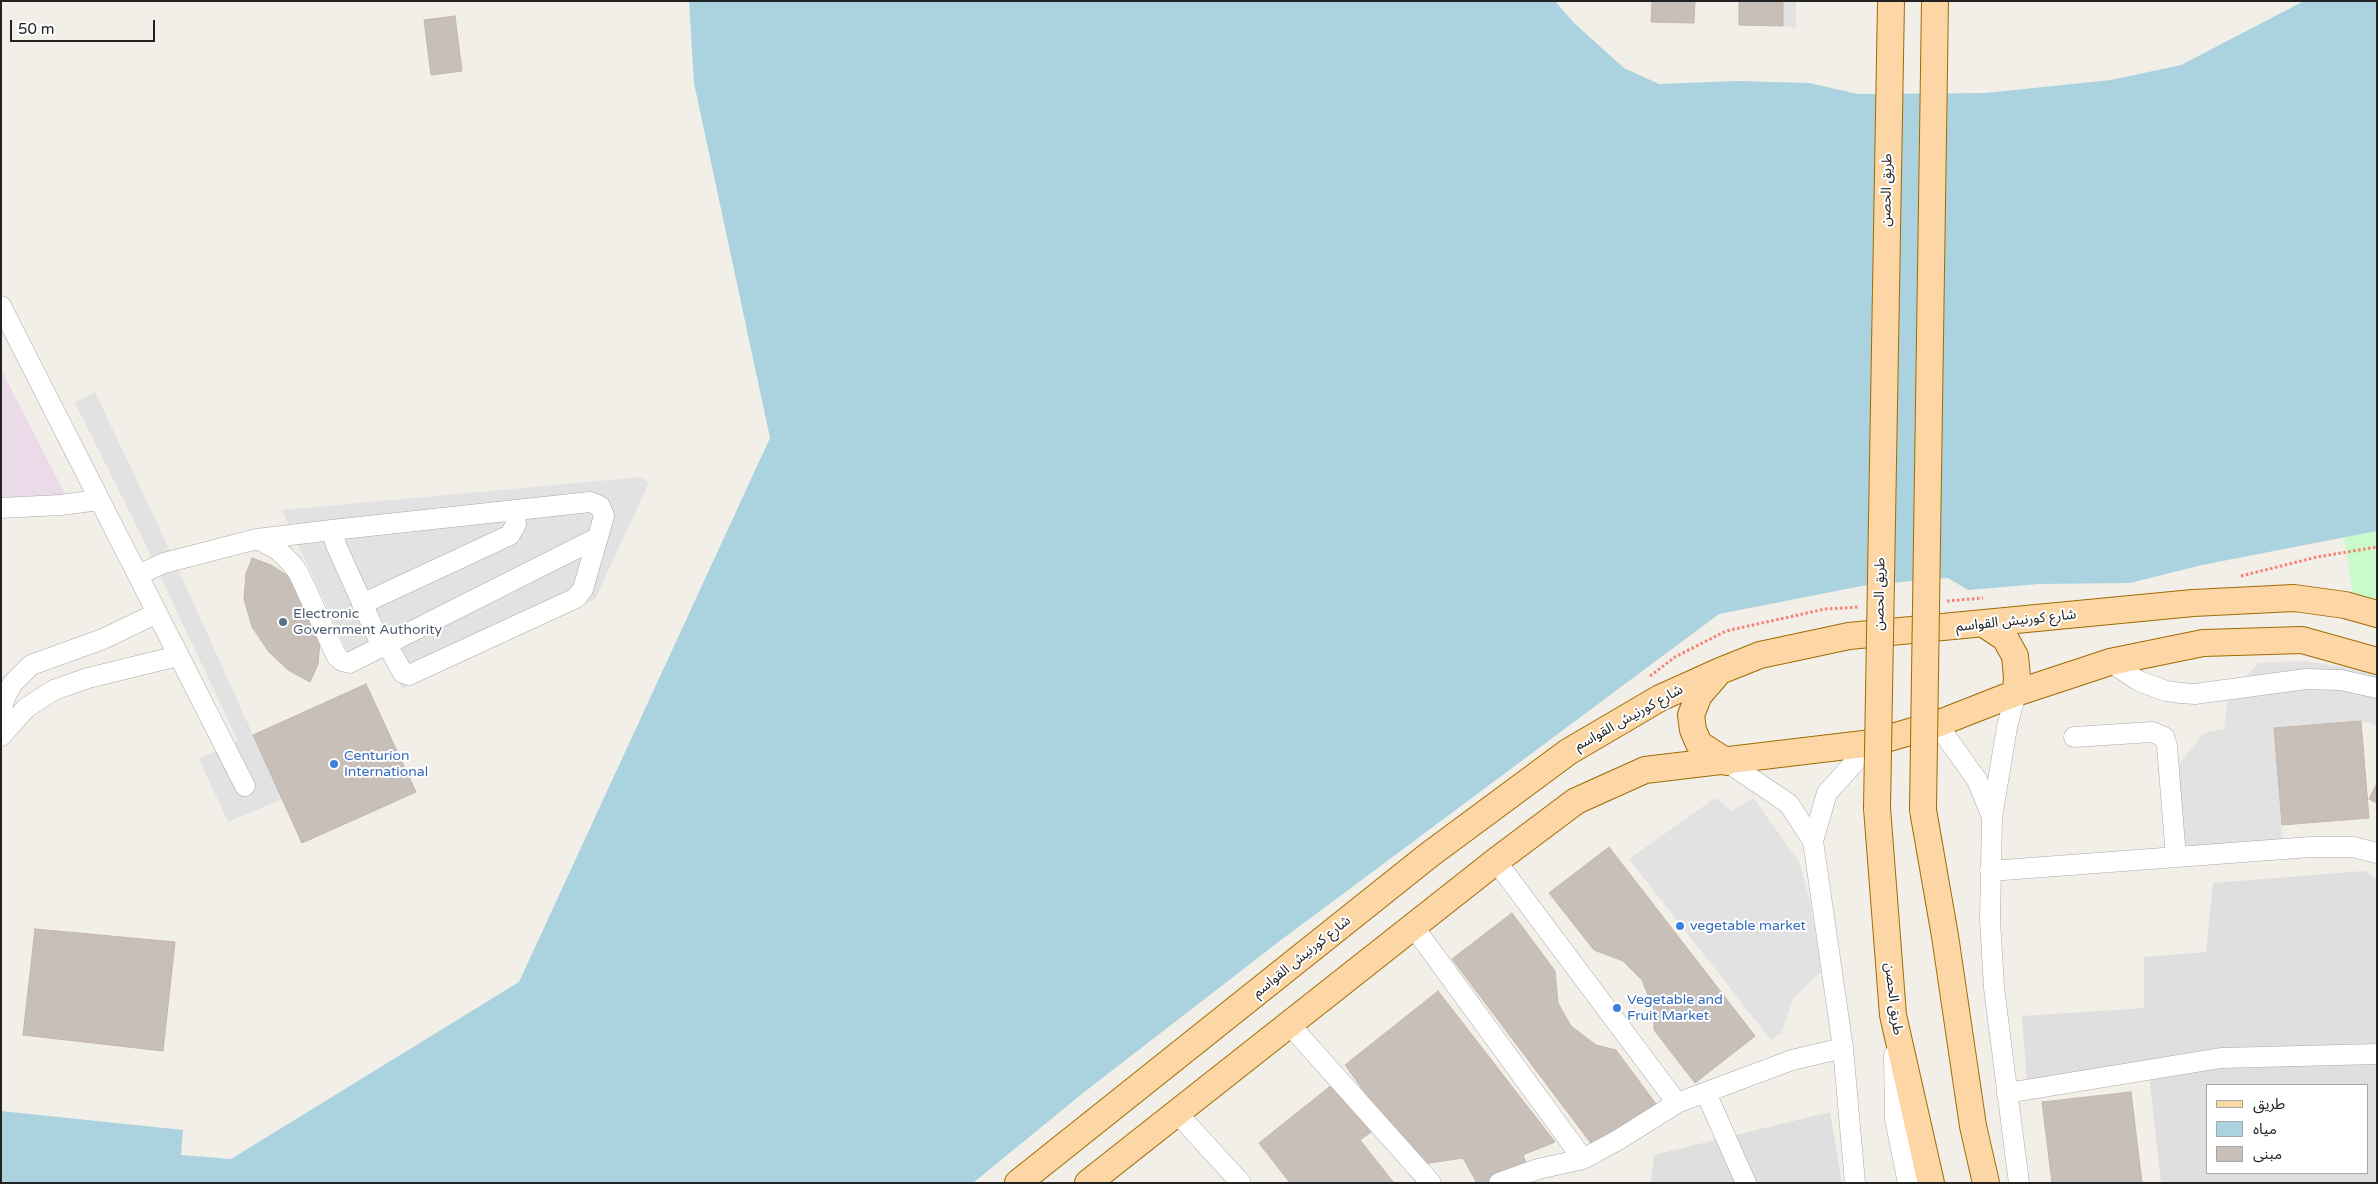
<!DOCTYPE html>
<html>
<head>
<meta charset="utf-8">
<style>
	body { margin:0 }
	#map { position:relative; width:2378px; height:1184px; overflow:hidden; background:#f2efe9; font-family:"Varela Round","Noto Sans Arabic",sans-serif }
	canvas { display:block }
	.frame { position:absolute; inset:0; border:2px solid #222; pointer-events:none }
	.legend { position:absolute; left:2206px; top:1084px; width:162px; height:90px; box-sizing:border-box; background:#fff; border:1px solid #a7a7a7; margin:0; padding:6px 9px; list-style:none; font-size:15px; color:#222 }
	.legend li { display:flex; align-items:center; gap:10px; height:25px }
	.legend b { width:25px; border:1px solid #a7a7a7 }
	.scale { position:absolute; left:10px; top:20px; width:145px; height:22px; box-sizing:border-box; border:2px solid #222; border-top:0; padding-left:6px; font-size:15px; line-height:18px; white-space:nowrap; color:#222; -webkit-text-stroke:4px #fff; paint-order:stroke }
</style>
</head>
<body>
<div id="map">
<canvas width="2378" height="1184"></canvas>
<div class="frame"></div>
<ul class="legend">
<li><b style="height:6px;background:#fcd6a4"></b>طريق</li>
<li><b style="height:14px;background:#aad3df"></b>مياه</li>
<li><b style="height:14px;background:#c7bfb8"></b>مبنى</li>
</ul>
<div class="scale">50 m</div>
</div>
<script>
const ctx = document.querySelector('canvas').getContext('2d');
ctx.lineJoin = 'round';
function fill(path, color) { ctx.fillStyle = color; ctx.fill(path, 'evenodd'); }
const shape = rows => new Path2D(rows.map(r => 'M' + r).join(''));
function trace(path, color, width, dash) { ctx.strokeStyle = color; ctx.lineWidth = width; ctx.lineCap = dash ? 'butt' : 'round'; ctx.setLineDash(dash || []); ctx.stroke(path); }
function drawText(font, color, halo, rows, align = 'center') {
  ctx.font = font + ' "Varela Round","Noto Sans Arabic",sans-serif'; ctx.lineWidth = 4; ctx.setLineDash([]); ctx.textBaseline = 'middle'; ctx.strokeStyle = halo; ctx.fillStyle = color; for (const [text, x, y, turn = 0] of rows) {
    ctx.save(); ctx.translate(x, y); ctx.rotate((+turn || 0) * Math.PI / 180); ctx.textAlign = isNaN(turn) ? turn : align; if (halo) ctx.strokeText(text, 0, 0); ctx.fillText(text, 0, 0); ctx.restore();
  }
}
fill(shape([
	[2364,871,2377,879,2377,1183,2161,1183,2149,1075,2027,1084,2022,1016,2144,1008,2144,957,2206,952,2213,883],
	[2207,1085,2367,1085,2367,1173,2207,1173],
	[1830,1112,1842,1183,1651,1183,1654,1155]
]), '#e0dfdf');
fill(shape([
	[1,369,67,498,1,500]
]), '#ebdbe8');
fill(shape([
	[2377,531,2377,613,2356,612,2344,537]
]), '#c8facc');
fill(shape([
	[1783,1,1796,1,1796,28,1783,26],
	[95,392,159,527,282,799,228,822,199,759,238,741,139,531,75,403],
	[642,477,649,483,595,599,402,689,387,657,356,670,282,510],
	[2303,661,2360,669,2377,674,2377,726,2361,721,2274,728,2283,847,2177,856,2176,768,2204,733,2224,729,2228,697,2258,663],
	[1715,798,1732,811,1753,798,1799,861,1810,902,1822,971,1793,998,1782,1032,1771,1040,1629,859]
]), '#e2e2e2');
fill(shape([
	[689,1,1555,1,1574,23,1624,68,1659,84,1738,81,1809,83,1858,94,1985,93,2111,80,2181,65,2304,1,2377,1,2377,531,2202,565,2130,583,2039,584,1968,590,1948,578,1867,585,1719,614,1281,940,1083,1093,973,1183,1,1183,1,1111,183,1130,181,1155,231,1159,519,982,770,438,694,83]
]), '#aad3df');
const building = shape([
	[1652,1,1695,1,1694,23,1651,22,1652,1],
	[1739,1,1783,1,1783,26,1739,25,1739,1],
	[455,16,462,71,431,75,424,20,455,16],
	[252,558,271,565,298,582,320,641,318,664,310,682,288,670,269,652,252,627,244,599,246,574,252,558],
	[366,684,416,792,302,843,253,735,366,684],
	[2361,721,2369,818,2282,825,2274,728,2361,721],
	[2377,783,2377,803,2369,799,2377,783],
	[1609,847,1755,1036,1695,1083,1654,1030,1654,1010,1642,980,1623,961,1594,950,1549,893,1609,847],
	[1512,913,1555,971,1558,1003,1571,1026,1596,1045,1616,1050,1656,1104,1596,1150,1452,959,1512,913],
	[35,929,175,942,163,1051,23,1035,35,929],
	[1438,991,1555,1142,1523,1155,1527,1166,1490,1183,1477,1183,1463,1158,1417,1165,1345,1065,1438,991],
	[1333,1084,1371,1132,1360,1140,1394,1183,1290,1183,1259,1143,1333,1084],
	[2131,1092,2142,1183,2052,1183,2042,1102,2131,1092]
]);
fill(building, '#c7bfb8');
trace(building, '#c4b6ab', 1);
const minor = shape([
	[1,306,245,786],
	[1,508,60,505,99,500],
	[257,539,278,550,292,564,299,574,337,657,342,661,349,663,597,538],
	[138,575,164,563,257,539,332,530,590,502,600,506,604,516,583,589,576,598,409,675,403,673,390,650,377,636,336,545,332,530],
	[362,604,510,535,516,524,514,510],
	[2110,662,2139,681,2166,691,2181,693,2195,694,2306,679,2341,680,2377,688],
	[2016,693,2007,727,1992,817,1990,920,1994,988,2019,1183],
	[1,710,6,695,13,683,31,665,103,639,157,613],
	[1937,724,1977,780,1992,817],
	[1,736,26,708,54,690,88,678,178,656],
	[2074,737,2152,732,2164,737,2167,746,2176,857],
	[1727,762,1789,804,1813,841],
	[1496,861,1677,1103],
	[1990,871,2310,847,2353,847,2377,853],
	[1413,926,1583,1159],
	[1289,1024,1431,1183],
	[1894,1055,1895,1119,1908,1183],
	[1706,1093,1746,1183],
	[2007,1093,2221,1058,2377,1054],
	[1177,1113,1241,1183],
	[1499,1183,1538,1169,1583,1159,1618,1140,1677,1103,1792,1060,1843,1048],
	[1855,1183,1843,1048,1813,841,1827,793,1872,743]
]);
const major = shape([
	[1984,624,2005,638,2015,656,2017,677,2016,693],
	[1718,673,1699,695,1691,715,1693,730,1699,744,1727,762],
	[1877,808,1893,1015,1931,1183],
	[1923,810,1945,936,1973,1126,1986,1183],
	[1018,1183,1429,855,1568,752,1660,698,1720,671,1760,655,1849,636,2193,603,2294,598,2345,605,2377,614],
	[1088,1183,1496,861,1576,801,1645,770,1872,743,1937,724,2016,693,2110,662,2203,643,2302,640,2377,661]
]);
trace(minor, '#a9a9a9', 21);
trace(major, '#a06b00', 28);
trace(shape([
	[2241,576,2317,557,2377,547],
	[1947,601,1983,598],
	[1650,676,1675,657,1726,631,1825,609,1859,607]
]), '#fa8072', 3, [2.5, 2.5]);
trace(minor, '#fff', 20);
trace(major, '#fcd6a4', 26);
const majorBridge = shape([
	[1877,808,1891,1],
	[1923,810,1935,1]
]);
trace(majorBridge, '#a06b00', 28, []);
trace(majorBridge, '#fcd6a4', 26);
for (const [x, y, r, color] of [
	[283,622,5,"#5c6f8a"],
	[334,764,5,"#3f7fe0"],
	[1680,926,5,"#3f7fe0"],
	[1617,1008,5,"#3f7fe0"]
]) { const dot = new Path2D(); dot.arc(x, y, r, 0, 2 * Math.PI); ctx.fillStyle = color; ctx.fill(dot); trace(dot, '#fff', 2); }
drawText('14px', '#222', '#fff', [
	["طريق الحصن",1887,190,-89],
	["طريق الحصن",1880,594,-89],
	["شارع كورنيش القواسم",2016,621,-6],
	["شارع كورنيش القواسم",1629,718,-29],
	["شارع كورنيش القواسم",1302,957,-39],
	["طريق الحصن",1893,999,83]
]);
drawText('14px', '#4e5e75', '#fff', [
	["Electronic",293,614],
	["Government Authority",293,630]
], 'left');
drawText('14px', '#366cbe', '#fff', [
	["Centurion",344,756],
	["International",344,772],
	["vegetable market",1690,926],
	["Vegetable and",1627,1000],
	["Fruit Market",1627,1016]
], 'left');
</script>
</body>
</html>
